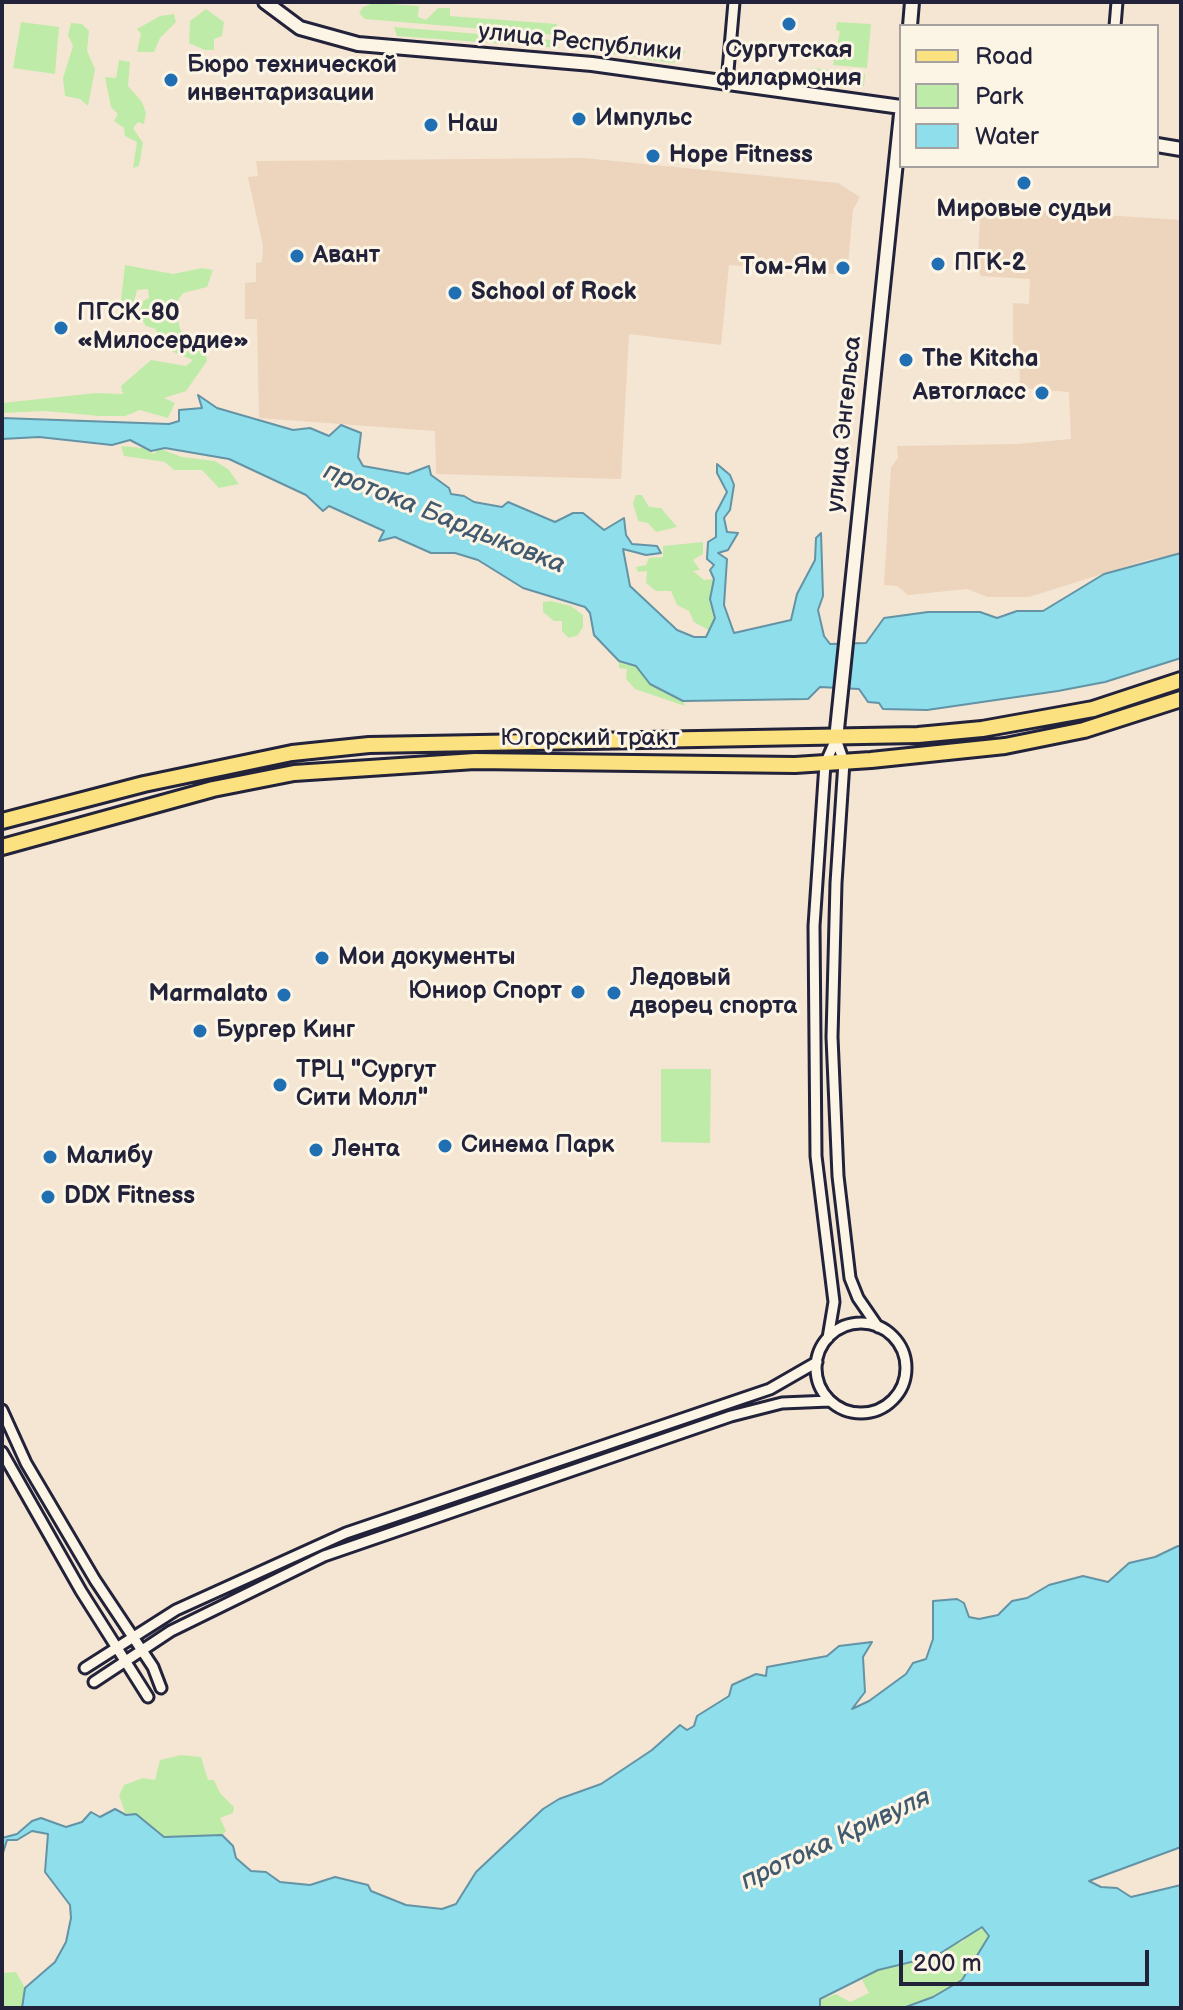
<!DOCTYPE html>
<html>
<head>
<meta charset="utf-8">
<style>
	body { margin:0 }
	#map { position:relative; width:1183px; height:2010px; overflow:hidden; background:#f5e6d3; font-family:"Balsamiq Sans",sans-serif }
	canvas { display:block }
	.frame { position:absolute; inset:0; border:4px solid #22223b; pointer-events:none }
	.legend { position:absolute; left:899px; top:24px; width:260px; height:144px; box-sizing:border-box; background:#fcf5e5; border:2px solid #a5a1a1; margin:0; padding:10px 14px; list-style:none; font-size:24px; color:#22223b }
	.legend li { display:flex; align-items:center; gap:16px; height:40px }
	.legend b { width:40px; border:2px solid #a5a1a1 }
	.scale { position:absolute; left:899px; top:1950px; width:250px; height:36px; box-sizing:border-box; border:4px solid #22223b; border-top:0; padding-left:10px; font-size:24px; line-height:28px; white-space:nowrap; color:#22223b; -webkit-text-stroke:6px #fcf5e5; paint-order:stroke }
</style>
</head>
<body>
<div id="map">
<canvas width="1183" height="2010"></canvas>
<div class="frame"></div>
<ul class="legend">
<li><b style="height:10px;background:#fbe180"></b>Road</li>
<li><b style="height:22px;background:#bfeba8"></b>Park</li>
<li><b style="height:22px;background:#8edeeb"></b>Water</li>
</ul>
<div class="scale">200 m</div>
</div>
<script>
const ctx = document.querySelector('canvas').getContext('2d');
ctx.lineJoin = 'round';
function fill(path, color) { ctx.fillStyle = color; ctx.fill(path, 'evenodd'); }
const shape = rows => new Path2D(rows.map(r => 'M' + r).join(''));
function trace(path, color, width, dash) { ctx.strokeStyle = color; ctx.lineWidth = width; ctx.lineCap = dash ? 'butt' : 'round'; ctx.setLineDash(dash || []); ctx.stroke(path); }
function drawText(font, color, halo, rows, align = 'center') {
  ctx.font = font + ' "Balsamiq Sans",sans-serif'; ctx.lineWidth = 6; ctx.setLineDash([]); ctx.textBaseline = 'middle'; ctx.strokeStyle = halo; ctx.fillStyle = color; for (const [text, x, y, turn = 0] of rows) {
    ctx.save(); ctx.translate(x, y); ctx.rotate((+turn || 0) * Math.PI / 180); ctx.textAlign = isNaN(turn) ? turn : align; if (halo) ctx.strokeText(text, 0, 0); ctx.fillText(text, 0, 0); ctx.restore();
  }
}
fill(shape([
	[584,158,838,183,860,197,853,210,847,275,729,265,721,345,629,334,621,479,436,474,435,431,259,418,257,319,245,319,245,283,256,282,256,263,262,262,263,246,248,177,258,176,256,161],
	[981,207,1181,220,1181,554,1147,560,1029,597,988,597,967,589,908,595,897,586,884,585,891,467,898,458,897,446,1017,444,1071,439,1069,392,1020,388,1019,353,1013,342,1013,303,1029,304,1030,279,981,276,977,267]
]), '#edd4bd');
fill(shape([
	[374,3,419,6,418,17,426,20,438,8,450,8,450,16,557,24,556,35,365,19,359,13,363,7],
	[206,9,224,22,222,36,214,39,214,50,205,50,189,43,190,21],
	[174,14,176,22,160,38,154,52,137,52,141,34,137,29,160,16],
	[21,22,59,27,55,74,13,68],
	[837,22,871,24,867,68,833,65,840,31,836,30],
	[71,23,82,24,89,31,87,51,95,69,88,106,80,99,65,96,63,78,73,46,68,35],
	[394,27,552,40,560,48,397,36],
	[606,43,686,51,678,61,672,63,606,53],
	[119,60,130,62,128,86,142,102,146,113,144,124,138,122,133,128,143,143,139,166,133,168,137,142,125,136,124,128,114,121,118,114,111,107,105,77,116,78],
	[812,68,865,74,864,86,804,79],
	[125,265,173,274,202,268,213,270,207,287,183,293,175,305,180,329,191,341,205,346,207,361,186,391,164,398,175,403,168,418,140,410,125,416,99,416,45,411,2,413,2,403,96,393,123,394,121,386,151,360,186,366,193,360,159,346,156,329,146,326,139,315,143,301,149,298,148,289,137,290,131,313,124,316,121,300],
	[121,446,143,448,154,454,158,448,182,457,215,461,228,469,239,484,219,488,202,470,174,470,165,462,124,456],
	[636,495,642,495,649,507,661,508,677,527,656,532,648,523,638,521,633,503],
	[703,542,703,554,693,560,700,570,693,571,704,580,714,579,710,599,715,618,710,631,694,622,689,611,677,605,671,591,656,591,646,583,647,571,638,572,636,567,646,565,649,558,663,557,663,546],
	[551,601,571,606,583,615,583,627,578,635,569,638,562,631,562,621,554,621,543,612,543,602],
	[619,661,636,666,650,684,683,701,685,706,635,689,626,679,627,669,619,668],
	[661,1069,711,1069,710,1143,661,1142],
	[181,1755,201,1757,208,1780,214,1780,220,1793,234,1807,233,1813,220,1818,226,1831,222,1835,164,1837,136,1814,126,1815,119,1795,124,1785,143,1778,155,1780,160,1760],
	[983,1927,989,1936,983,1950,962,1980,933,1997,903,2008,820,2008,820,2000,836,1994,850,2002,869,1993,862,1980,878,1970,962,1942,974,1929],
	[16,1972,25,1988,22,2008,2,2008,2,1973]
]), '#bfeba8');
const water = shape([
	[198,395,217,408,293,430,310,428,329,436,341,425,361,433,358,457,363,466,408,474,429,466,431,475,449,488,451,494,464,496,474,502,502,507,508,502,555,522,573,513,583,513,604,530,624,518,626,535,632,544,657,546,661,553,646,555,623,549,630,586,677,630,694,637,706,637,715,618,710,599,714,579,710,570,714,565,707,559,708,542,716,537,716,513,727,492,717,473,717,464,730,475,734,485,730,510,724,518,727,532,738,533,728,550,718,553,727,559,724,605,734,633,791,620,797,594,815,560,816,538,821,533,823,596,818,610,824,636,830,644,866,643,884,618,928,612,980,612,997,618,1017,611,1043,611,1104,574,1181,553,1181,658,1105,682,1058,691,927,710,883,709,879,703,868,702,859,689,820,687,808,699,683,701,650,684,636,666,619,661,594,635,590,613,585,607,523,588,478,560,455,553,431,553,395,537,379,541,384,531,329,506,323,511,306,495,229,459,165,448,151,451,130,440,112,445,39,437,2,439,2,418,169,424,179,421,179,410,202,408,198,395],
	[1178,1546,1181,1547,1181,1847,1089,1881,1101,1887,1117,1888,1131,1897,1181,1885,1181,2008,903,2008,933,1997,962,1980,989,1936,982,1927,936,1956,878,1970,820,1999,820,2008,22,2008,25,1988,55,1962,66,1942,71,1918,70,1905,45,1872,48,1834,32,1831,17,1840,7,1840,2,1856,2,1838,17,1834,32,1821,41,1818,66,1827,82,1822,91,1812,100,1817,115,1809,126,1815,136,1814,164,1837,222,1835,233,1846,236,1858,251,1871,266,1872,280,1882,310,1885,335,1877,368,1885,371,1891,406,1905,442,1909,456,1904,476,1872,543,1809,559,1799,601,1784,652,1750,680,1725,687,1730,694,1726,697,1716,729,1696,732,1685,756,1674,766,1676,767,1667,827,1656,839,1646,872,1642,863,1657,865,1692,852,1709,869,1701,906,1674,913,1663,926,1659,933,1639,933,1601,957,1599,964,1603,969,1617,979,1619,998,1615,1012,1601,1027,1598,1049,1585,1083,1576,1108,1582,1129,1563,1155,1557,1178,1546]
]);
fill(water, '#8edeeb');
trace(water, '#6393a5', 2);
const minor = shape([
	[1115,26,1117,2],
	[727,82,734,2],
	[836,739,844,762,836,883,832,1037,838,1176,850,1278,858,1298,878,1327],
	'816 1368a45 45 0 1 1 90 0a45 45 0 1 1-90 0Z',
	[828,1338,834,1302,816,1156,814,926,825,764,836,739],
	[2,1410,26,1463,95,1580,153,1667,161,1688],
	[2,1452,81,1591,148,1697],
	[85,1668,176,1610,346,1533,770,1389,817,1362],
	[94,1682,171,1631,324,1556,731,1416,782,1403,830,1401]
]);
const secondary = shape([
	[265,2,300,28,358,44,592,64,901,107],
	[910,26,912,2],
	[1157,145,1181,149],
	[836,739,901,114]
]);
const primary = shape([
	[2,821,144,784,292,753,369,745,918,735,982,729,1093,709,1181,680],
	[2,847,213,789,294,773,475,761,795,765,871,760,1005,746,1084,730,1181,699]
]);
trace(minor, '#22223b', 15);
trace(secondary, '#22223b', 18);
trace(primary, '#22223b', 20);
trace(minor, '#fcf5e5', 9);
trace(secondary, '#fcf5e5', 12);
trace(primary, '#fbe180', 14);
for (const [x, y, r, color] of [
	[789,24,8,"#1f6fb2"],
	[171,80,8,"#1f6fb2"],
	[579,119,8,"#1f6fb2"],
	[431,125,8,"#1f6fb2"],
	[653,156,8,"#1f6fb2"],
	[1024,183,8,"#1f6fb2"],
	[297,256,8,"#1f6fb2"],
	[938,264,8,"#1f6fb2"],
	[843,268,8,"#1f6fb2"],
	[455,293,8,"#1f6fb2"],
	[61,328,8,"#1f6fb2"],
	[906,360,8,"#1f6fb2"],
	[1042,393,8,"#1f6fb2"],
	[322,958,8,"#1f6fb2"],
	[578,992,8,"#1f6fb2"],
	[614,993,8,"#1f6fb2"],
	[284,995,8,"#1f6fb2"],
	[200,1031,8,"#1f6fb2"],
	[280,1085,8,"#1f6fb2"],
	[445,1146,8,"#1f6fb2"],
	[316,1150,8,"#1f6fb2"],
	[50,1157,8,"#1f6fb2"],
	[48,1197,8,"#1f6fb2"]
]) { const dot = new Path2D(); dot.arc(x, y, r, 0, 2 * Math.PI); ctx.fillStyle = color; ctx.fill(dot); trace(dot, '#fcf5e5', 3); }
drawText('24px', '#22223b', '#fcf5e5', [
	["улица Республики",580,43,6],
	["улица Энгельса",845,424,-84],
	["Югорский тракт",590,739]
]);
drawText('bold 24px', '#22223b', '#fcf5e5', [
	["Сургутская",789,51,"center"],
	["филармония",789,79,"center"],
	["Бюро технической",187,66],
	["инвентаризации",187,94],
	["Импульс",595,119],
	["Наш",447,125],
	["Hope Fitness",669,156],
	["Мировые судьи",1024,210,"center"],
	["Авант",313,256],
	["ПГК-2",954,264],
	["Том-Ям",827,268,"right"],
	["School of Rock",471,293],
	["ПГСК-80",77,314],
	["«Милосердие»",77,342],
	["The Kitcha",922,360],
	["Автогласс",1026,393,"right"],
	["Мои документы",338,958],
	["Ледовый",630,979],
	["дворец спорта",630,1007],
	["Юниор Спорт",562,992,"right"],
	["Marmalato",268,995,"right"],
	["Бургер Кинг",216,1031],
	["ТРЦ \"Сургут",296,1071],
	["Сити Молл\"",296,1099],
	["Синема Парк",461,1146],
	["Лента",332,1150],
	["Малибу",66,1157],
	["DDX Fitness",64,1197]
], 'left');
drawText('italic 26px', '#425a70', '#fcf5e5', [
	["протока Бардыковка",444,519,22],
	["протока Кривуля",836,1840,-25]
]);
</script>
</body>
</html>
